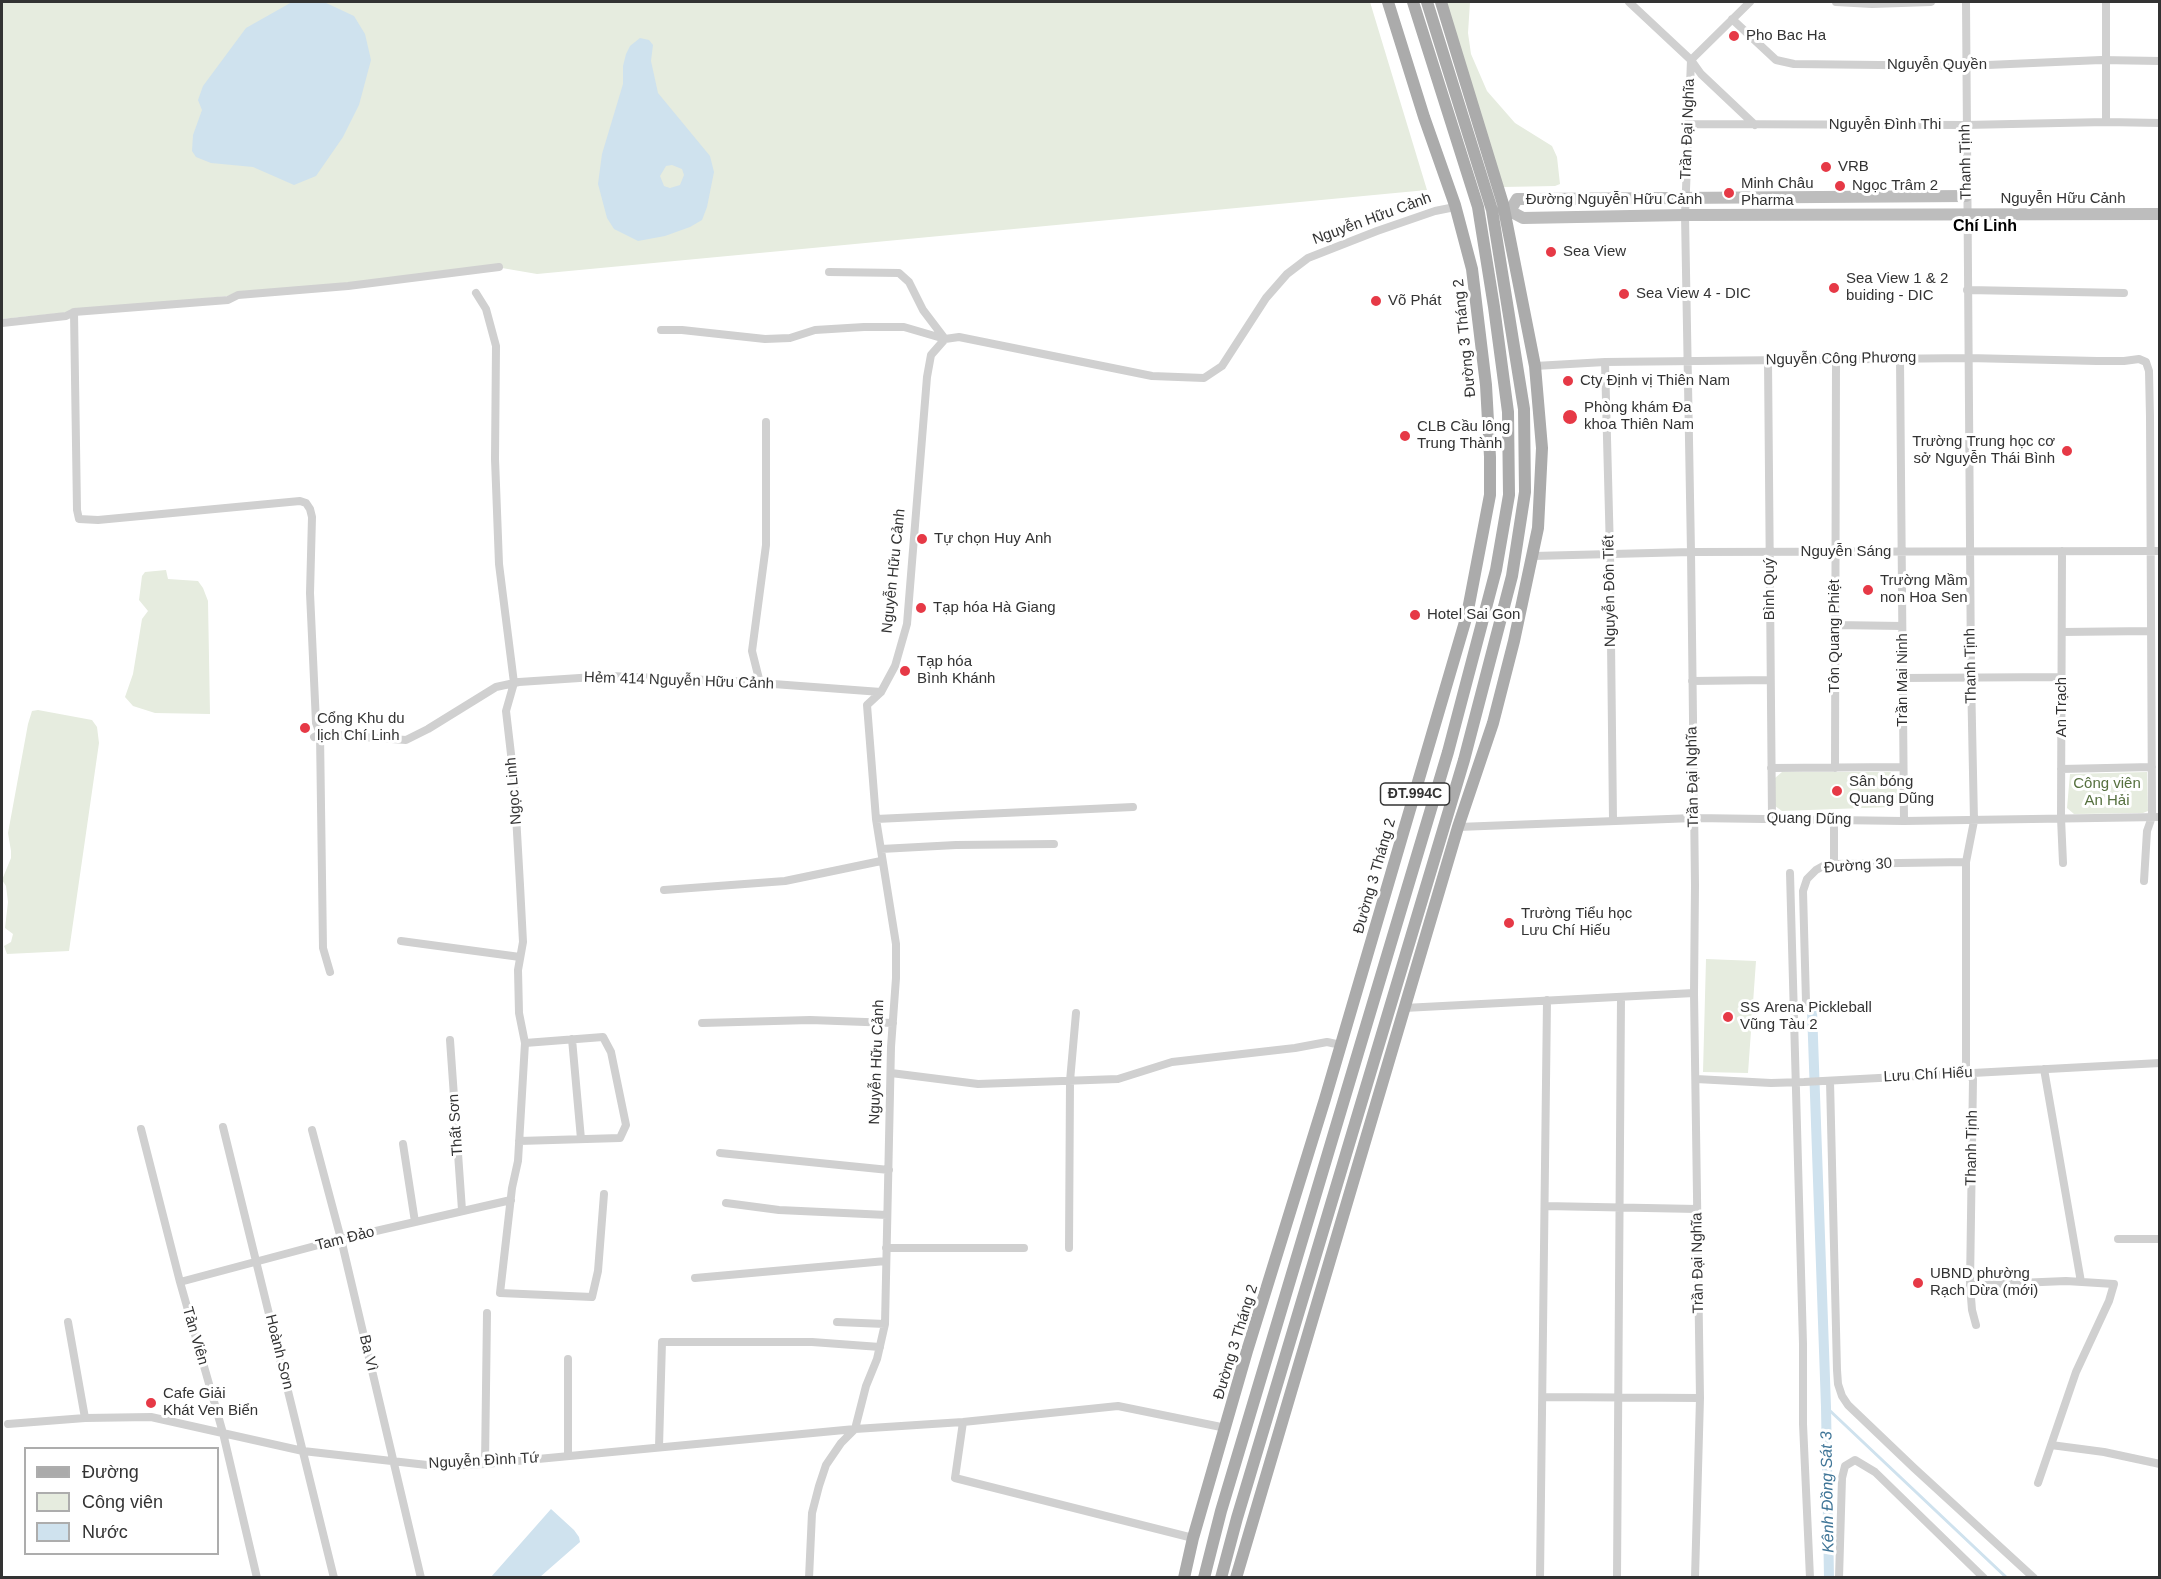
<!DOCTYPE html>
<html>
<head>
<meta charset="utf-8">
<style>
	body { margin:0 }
	#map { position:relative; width:2161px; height:1579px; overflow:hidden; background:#fff; font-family:Helvetica,sans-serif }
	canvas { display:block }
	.frame { position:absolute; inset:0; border:3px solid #333; pointer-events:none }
	.legend { position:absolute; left:24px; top:1447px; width:195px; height:108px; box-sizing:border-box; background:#fff; border:2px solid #adadad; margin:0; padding:8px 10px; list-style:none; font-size:18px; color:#333 }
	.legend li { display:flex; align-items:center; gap:12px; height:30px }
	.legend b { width:30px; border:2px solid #adadad }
</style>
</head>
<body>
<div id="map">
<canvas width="2161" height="1579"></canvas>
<div class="frame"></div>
<ul class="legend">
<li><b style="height:8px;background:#ababab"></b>Đường</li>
<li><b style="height:16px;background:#e6ecdf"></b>Công viên</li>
<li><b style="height:16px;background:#cfe2ee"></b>Nước</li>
</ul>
</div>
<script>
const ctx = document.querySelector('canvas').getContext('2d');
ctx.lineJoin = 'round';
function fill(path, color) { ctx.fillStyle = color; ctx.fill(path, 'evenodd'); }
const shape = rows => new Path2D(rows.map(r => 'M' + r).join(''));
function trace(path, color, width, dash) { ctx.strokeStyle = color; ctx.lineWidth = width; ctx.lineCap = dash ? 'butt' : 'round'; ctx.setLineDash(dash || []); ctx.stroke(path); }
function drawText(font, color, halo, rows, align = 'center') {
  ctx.font = font + ' Helvetica,sans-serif'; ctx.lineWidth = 6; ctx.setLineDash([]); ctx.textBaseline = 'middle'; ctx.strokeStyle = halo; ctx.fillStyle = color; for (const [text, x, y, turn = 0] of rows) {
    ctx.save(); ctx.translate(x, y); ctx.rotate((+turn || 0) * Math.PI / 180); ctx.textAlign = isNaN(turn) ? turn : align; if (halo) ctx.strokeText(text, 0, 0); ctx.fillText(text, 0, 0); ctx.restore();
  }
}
fill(shape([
	[2,2,1370,2,1427,190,537,274,502,268,2,319],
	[1442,2,1470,2,1468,33,1471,54,1487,91,1515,123,1552,146,1557,157,1560,184,1555,186,1503,187],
	[166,570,168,579,198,581,203,588,208,601,210,714,155,713,133,706,125,697,133,674,142,619,148,611,139,600,142,576,145,572],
	[38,710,92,720,97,727,99,743,69,951,7,954,4,946,11,942,13,934,5,928,8,902,6,886,2,880,11,858,11,851,8,833,28,724,32,711],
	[1782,772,1890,772,1897,776,1897,803,1891,807,1782,811,1775,806,1775,778],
	[2147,772,2148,811,2143,813,2074,814,2067,808,2070,774],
	[1706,959,1756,961,1748,1073,1703,1072]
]), '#e6ecdf');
fill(shape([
	[292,2,324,2,354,16,365,34,371,60,359,105,343,137,316,176,294,185,253,167,211,163,196,157,192,151,193,135,202,110,198,100,203,86,246,28],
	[640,38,649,40,653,45,651,61,658,93,710,156,714,172,707,207,702,220,690,227,665,236,638,241,614,229,607,218,598,184,602,154,623,84,623,66,626,54,630,46],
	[672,165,682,169,684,175,680,185,670,188,664,186,660,176,666,166],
	[551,1509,574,1530,579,1537,580,1542,540,1577,491,1577]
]), '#cfe2ee');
trace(shape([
	[1826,1407,2007,1578]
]), '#cfe2ee', 3);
trace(shape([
	[1812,1010,1826,1407,1829,1578]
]), '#cfe2ee', 10);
trace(shape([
	[1629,2,1691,60,1701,74,1755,125],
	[1836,2,1872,4,1931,2],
	[1966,2,1971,676,1974,821,1966,862,1966,1073,1973,1079,1970,1285,1972,1310,1976,1325],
	[1732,19,1776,60,1794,64,1965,66,2101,60,2160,61],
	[2106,122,2106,2],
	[1689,124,1965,125,2106,122,2160,123],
	[1967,290,2124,293],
	[476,293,486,309,496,346,495,459,499,564,514,683,506,711,514,780,520,885,523,942,518,970,519,1013,525,1043,518,1161,512,1188,500,1293,592,1297,598,1271,604,1194],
	[74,312,77,510,79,519,98,520,300,501,306,503,310,509,312,517,310,593,316,723,320,734,323,948,330,972],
	[2,323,66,316,74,312,228,300,238,295,348,286,499,267],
	[661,330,682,330,765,339,790,338,815,330,864,327,904,327,945,339,923,310,909,282,899,273,829,272],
	[1900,359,1904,821],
	[1768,360,1772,818],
	[1605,362,1610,552,1613,820],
	[1535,366,1605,362,1968,358,2097,361,2124,361,2139,359,2146,362,2149,371,2150,417,2152,817,2147,831,2144,881],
	[2062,551,2061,818,2063,863],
	[1533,556,1691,552,2160,551],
	[1835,625,1902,626],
	[2062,632,2150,631],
	[1903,678,2062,677],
	[1692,681,1770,680],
	[760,683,752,651,766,545,766,422],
	[314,737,320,734,406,740,428,729,496,687,519,682,610,676,733,681,881,692],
	[1771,768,1903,767],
	[1835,768,1836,360],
	[2061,769,2152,767],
	[876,819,1133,807],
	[1458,827,1694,818,1904,821,2160,817],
	[881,849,956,845,1054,844],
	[1834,864,1834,820],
	[1790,873,1803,1344,1803,1424,1810,1578],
	[664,890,785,881,881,861],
	[401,941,520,957],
	[1806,1002,1803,891,1807,879,1816,870,1825,865,1834,864,1966,862],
	[1404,1008,1694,993],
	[702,1023,810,1020,893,1023],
	[572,1039,581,1139],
	[450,1040,462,1210],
	[2044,1069,2081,1282],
	[891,1073,978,1084,1118,1079,1172,1062,1295,1048,1327,1042,1341,1045],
	[1696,1079,1771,1083,1804,1082,2160,1063],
	[1830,1081,1837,1370,1838,1384,1842,1396,1848,1405,1914,1468,2034,1578],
	[223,1127,334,1578],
	[141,1129,180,1282,223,1433,257,1578],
	[312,1130,341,1239,421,1578],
	[519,1141,620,1138,626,1125,611,1052,603,1037,525,1043],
	[403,1144,415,1222],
	[720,1153,889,1170],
	[726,1203,779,1210,887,1215],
	[1545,1206,1697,1209],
	[2118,1239,2160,1239],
	[886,1248,1024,1248],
	[1069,1248,1070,1081,1076,1013],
	[695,1278,886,1261],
	[180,1282,341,1239,511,1200],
	[1970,1285,2066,1281,2114,1284,2109,1301,2076,1372,2038,1483],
	[68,1322,85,1418],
	[837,1322,885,1324],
	[568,1359,568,1456],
	[1543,1397,1700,1398],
	[963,1422,955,1478,1193,1538],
	[8,1424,85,1418,151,1417,303,1451,436,1466,485,1464,855,1429,963,1422,1118,1406,1226,1428],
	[2051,1445,2104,1452,2160,1464],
	[659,1447,662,1342,812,1342,880,1347],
	[485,1464,487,1313],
	[809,1578,812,1513,819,1486,826,1465,841,1443,855,1429,866,1386,877,1359,885,1324,891,1047,896,978,896,944,876,819,867,705,881,692,895,666,907,624,927,377,931,355,945,339,959,337,1152,376,1204,378,1222,366,1266,298,1287,274,1308,258,1377,231,1435,211,1455,207],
	[1540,1578,1547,1000],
	[1617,1578,1621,997],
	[1695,1578,1700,1398,1694,993,1695,885,1691,552,1685,215,1691,60,1750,2],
	[1839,1578,1842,1478,1845,1466,1855,1460,1875,1472,1984,1578]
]), '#d0d0d0', 8);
trace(shape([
	[1504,210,1510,211,1523,218,1685,215,2160,214],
	[1510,211,1517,199,1528,199,1966,196]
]), '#bdbdbd', 12);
trace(shape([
	[1184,1578,1193,1538,1247,1351,1325,1099,1467,615,1490,495,1490,457,1486,385,1472,269,1455,205,1424,117,1388,2],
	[1204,1578,1221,1511,1448,752,1496,570,1509,495,1508,412,1494,307,1478,207,1413,2],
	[1221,1578,1237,1518,1464,760,1512,576,1525,492,1524,409,1492,210,1427,2],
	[1236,1578,1458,827,1493,723,1514,641,1538,528,1542,448,1535,366,1503,204,1441,2]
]), '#ababab', 12);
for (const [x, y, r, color] of [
	[1734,36,6,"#e63946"],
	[1826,167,6,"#e63946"],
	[1840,186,6,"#e63946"],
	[1729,193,6,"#e63946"],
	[1551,252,6,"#e63946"],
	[1834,288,6,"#e63946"],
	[1624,294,6,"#e63946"],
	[1376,301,6,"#e63946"],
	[1568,381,6,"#e63946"],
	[1570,417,8,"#e63946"],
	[1405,436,6,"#e63946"],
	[2067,451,6,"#e63946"],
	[922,539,6,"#e63946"],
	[1868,590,6,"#e63946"],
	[921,608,6,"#e63946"],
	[1415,615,6,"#e63946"],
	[905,671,6,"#e63946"],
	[305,728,6,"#e63946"],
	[1837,791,6,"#e63946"],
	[1509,923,6,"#e63946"],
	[1728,1017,6,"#e63946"],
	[1918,1283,6,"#e63946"],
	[151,1403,6,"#e63946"]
]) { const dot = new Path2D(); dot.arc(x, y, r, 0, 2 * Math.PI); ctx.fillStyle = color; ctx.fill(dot); trace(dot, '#fff', 2); }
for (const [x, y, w] of [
	[1415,794,69]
]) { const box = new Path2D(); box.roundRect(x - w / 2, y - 11, w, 22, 4.5); ctx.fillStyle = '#fff'; ctx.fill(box); trace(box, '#333', 1.5); }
drawText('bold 14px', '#333', null, [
	["ĐT.994C",1415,794]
]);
drawText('15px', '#333', '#fff', [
	["Pho Bac Ha",1746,36],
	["VRB",1838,167],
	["Minh Châu",1741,184],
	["Pharma",1741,201],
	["Ngọc Trâm 2",1852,186],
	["Sea View",1563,252],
	["Sea View 1 & 2",1846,279],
	["buiding - DIC",1846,296],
	["Sea View 4 - DIC",1636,294],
	["Võ Phát",1388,301],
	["Cty Định vị Thiên Nam",1580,381],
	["Phòng khám Đa",1584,408],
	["khoa Thiên Nam",1584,425],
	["CLB Cầu lông",1417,427],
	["Trung Thành",1417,444],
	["Trường Trung học cơ",2055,442,"right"],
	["sở Nguyễn Thái Bình",2055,459,"right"],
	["Tự chọn Huy Anh",934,539],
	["Trường Mầm",1880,581],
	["non Hoa Sen",1880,598],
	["Tạp hóa Hà Giang",933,608],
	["Hotel Sai Gon",1427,615],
	["Tạp hóa",917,662],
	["Bình Khánh",917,679],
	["Cổng Khu du",317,719],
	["lịch Chí Linh",317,736],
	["Sân bóng",1849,782],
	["Quang Dũng",1849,799],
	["Trường Tiểu học",1521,914],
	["Lưu Chí Hiếu",1521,931],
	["SS Arena Pickleball",1740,1008],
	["Vũng Tàu 2",1740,1025],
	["UBND phường",1930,1274],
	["Rạch Dừa (mới)",1930,1291],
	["Cafe Giải",163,1394],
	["Khát Ven Biển",163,1411]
], 'left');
drawText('15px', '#333', '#fff', [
	["Nguyễn Quyền",1937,65],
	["Nguyễn Đình Thi",1885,125],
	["Trần Đại Nghĩa",1688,129,-88],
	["Thanh Tịnh",1966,162,-91],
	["Nguyễn Hữu Cảnh",2063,199],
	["Đường Nguyễn Hữu Cảnh",1614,200],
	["Nguyễn Hữu Cảnh",1372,219,-20],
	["Đường 3 Tháng 2",1465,338,-96],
	["Nguyễn Công Phương",1841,359,-1],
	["Nguyễn Sáng",1846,552],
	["Nguyễn Hữu Cảnh",894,571,-84],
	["Bình Quý",1770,589,-90],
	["Nguyễn Đôn Tiết",1610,591,-91],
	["Tôn Quang Phiệt",1835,636,-90],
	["Thanh Tịnh",1971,666,-91],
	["Trần Mai Ninh",1903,680,-90],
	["Hẻm 414 Nguyễn Hữu Cảnh",679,681,2],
	["An Trạch",2062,707,-90],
	["Trần Đại Nghĩa",1693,777,-91],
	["Ngọc Linh",514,791,-95],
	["Quang Dũng",1809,819,1],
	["Đường 30",1858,866,-4],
	["Đường 3 Tháng 2",1375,876,-74],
	["Nguyễn Hữu Cảnh",877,1062,-88],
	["Lưu Chí Hiếu",1928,1075,-3],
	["Thất Sơn",456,1125,-94],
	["Thanh Tịnh",1972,1148,-89],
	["Tam Đảo",345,1239,-14],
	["Trần Đại Nghĩa",1698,1263,-91],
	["Tản Viên",195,1336,74],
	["Đường 3 Tháng 2",1236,1342,-73],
	["Hoành Sơn",279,1352,76],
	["Ba Vì",368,1353,77],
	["Nguyễn Đình Tứ",484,1461,-3]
]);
drawText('15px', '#56703f', '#fff', [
	["Công viên",2107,784],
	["An Hải",2107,801]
]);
drawText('bold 16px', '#000', '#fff', [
	["Chí Linh",1985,227]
]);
drawText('italic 16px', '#3f7597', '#fff', [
	["Kênh Đồng Sát 3",1828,1492,-91]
]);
</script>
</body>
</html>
